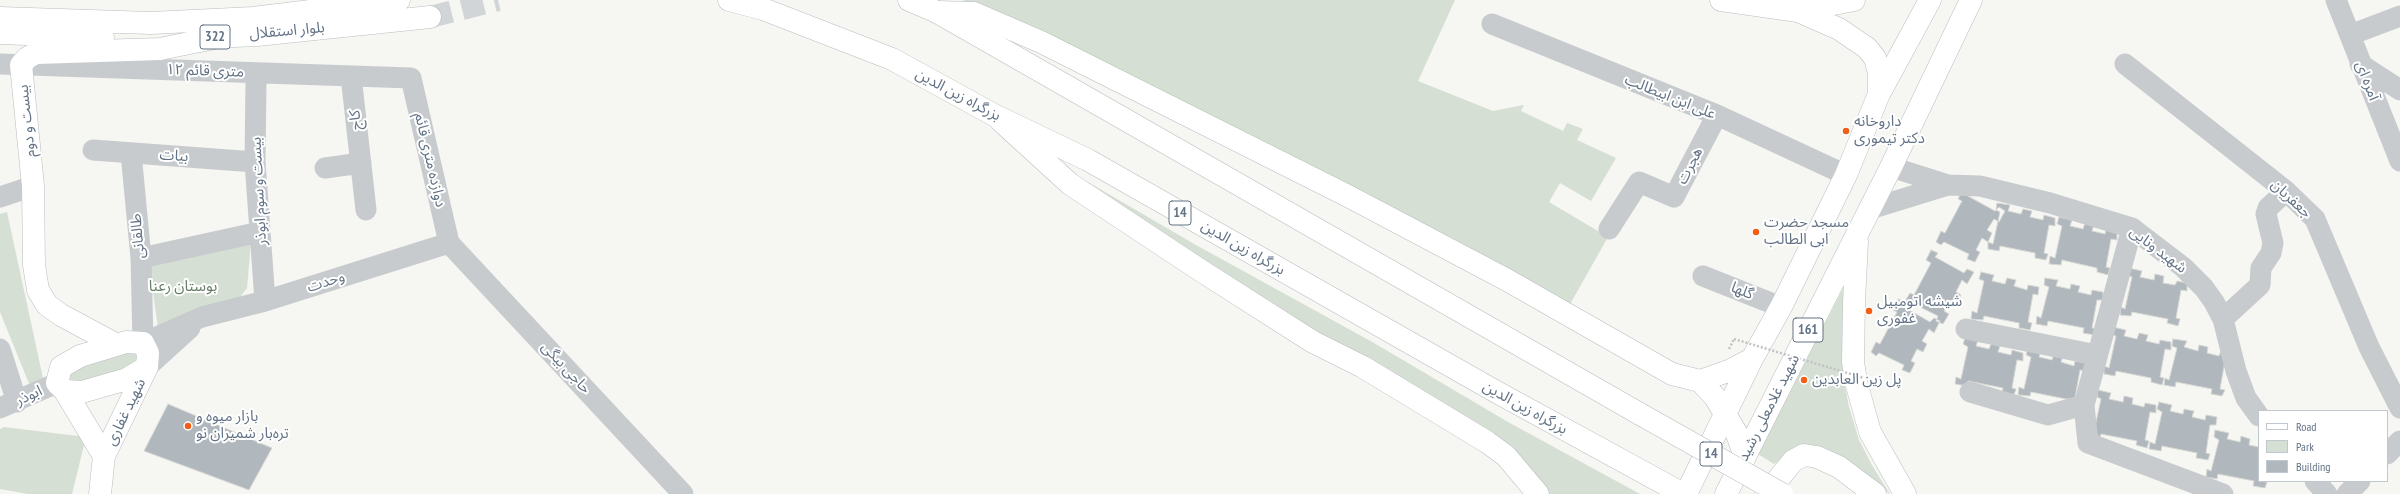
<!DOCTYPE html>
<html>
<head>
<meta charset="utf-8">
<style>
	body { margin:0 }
	#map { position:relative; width:2400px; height:494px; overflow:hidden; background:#f6f6f2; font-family:"PT Sans Narrow",sans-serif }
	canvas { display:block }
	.legend { position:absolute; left:2258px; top:410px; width:130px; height:72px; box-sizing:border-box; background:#fff; border:1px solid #c1c7cf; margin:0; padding:5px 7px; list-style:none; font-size:12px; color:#637386 }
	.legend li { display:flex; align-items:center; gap:8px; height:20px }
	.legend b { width:20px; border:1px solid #c1c7cf }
</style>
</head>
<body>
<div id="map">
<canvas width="2400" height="494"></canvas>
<ul class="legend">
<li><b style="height:5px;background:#fff"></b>Road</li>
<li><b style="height:11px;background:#d6dfd3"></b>Park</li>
<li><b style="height:11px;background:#b1b8bd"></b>Building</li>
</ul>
</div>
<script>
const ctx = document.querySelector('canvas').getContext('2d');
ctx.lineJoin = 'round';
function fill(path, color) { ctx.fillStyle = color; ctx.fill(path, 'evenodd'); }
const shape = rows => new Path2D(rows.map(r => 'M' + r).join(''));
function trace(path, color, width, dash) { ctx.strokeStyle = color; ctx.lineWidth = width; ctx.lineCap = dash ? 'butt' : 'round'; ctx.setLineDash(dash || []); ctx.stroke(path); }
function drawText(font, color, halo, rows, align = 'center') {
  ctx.font = font + ' "PT Sans Narrow","Noto Sans Arabic",sans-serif'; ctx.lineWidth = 4; ctx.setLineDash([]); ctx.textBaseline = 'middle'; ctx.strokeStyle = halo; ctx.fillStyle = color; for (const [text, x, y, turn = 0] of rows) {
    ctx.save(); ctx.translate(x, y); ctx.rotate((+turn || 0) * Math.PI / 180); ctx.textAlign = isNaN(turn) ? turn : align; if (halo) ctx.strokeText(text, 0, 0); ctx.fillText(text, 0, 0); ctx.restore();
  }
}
fill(shape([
	[962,0,1455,0,1418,81,1493,111,1524,105,1521,111,1563,131,1567,123,1583,129,1577,140,1616,158,1591,201,1560,183,1549,202,1608,237,1569,306,997,14],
	[1074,174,1196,245,1374,343,1508,422,1640,494,1547,494],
	[7,212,43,378,30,386,0,312,0,214],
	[251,242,247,288,240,297,158,328,149,264],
	[1848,279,1842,347,1844,381,1849,407,1859,440,1873,467,1890,494,1829,452,1794,451,1774,464,1758,454],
	[110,352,136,353,138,364,74,388,65,374],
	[4,427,86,437,72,494,28,494,0,489,0,429]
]), '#d6dfd3');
const building = shape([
	[1963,189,1966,195,1995,211,1999,207,2005,211,1999,222,1994,219,1987,230,1992,233,1988,242,1982,238,1976,250,1980,252,1975,262,1967,259,1969,254,1944,242,1941,245,1936,242,1941,231,1945,233,1962,201,1958,199,1963,189],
	[1997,203,2010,205,2008,211,2021,214,2023,209,2032,211,2030,217,2043,220,2044,215,2055,218,2055,226,2049,225,2044,253,2048,254,2046,260,2035,258,2035,253,2000,246,1999,251,1988,249,1988,242,1993,244,2000,212,1996,210,1997,203],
	[2059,217,2072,220,2070,226,2083,229,2085,223,2094,225,2092,231,2105,234,2106,230,2117,232,2117,240,2111,239,2106,267,2110,268,2108,275,2097,272,2097,268,2062,260,2061,265,2049,264,2050,256,2055,258,2062,226,2057,224,2059,217],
	[1931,250,1938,253,1935,257,1964,273,1967,269,1974,272,1967,284,1962,280,1956,292,1961,295,1956,303,1951,300,1944,311,1949,314,1943,324,1936,321,1938,316,1912,303,1910,307,1904,303,1910,293,1914,295,1931,263,1926,260,1931,250],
	[2129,268,2142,271,2140,277,2154,280,2155,274,2164,276,2163,283,2175,285,2177,281,2187,283,2187,291,2181,290,2176,318,2180,319,2178,326,2167,323,2168,319,2132,312,2131,316,2120,315,2121,307,2125,309,2132,277,2128,275,2129,268],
	[1981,272,1994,275,1992,281,2005,284,2007,278,2016,280,2014,286,2027,290,2028,285,2039,287,2038,295,2033,294,2028,322,2032,323,2030,330,2019,328,2019,323,1984,316,1983,320,1971,319,1972,311,1977,313,1984,281,1979,279,1981,272],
	[2045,278,2058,280,2056,286,2070,289,2071,284,2080,286,2078,292,2091,295,2092,290,2103,292,2103,300,2097,300,2092,328,2097,329,2094,335,2083,333,2084,328,2048,321,2047,326,2036,324,2037,316,2041,318,2049,287,2044,285,2045,278],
	[1898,299,1905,302,1902,306,1930,322,1934,318,1940,321,1934,333,1929,329,1922,341,1927,344,1923,352,1917,349,1911,361,1915,363,1910,373,1902,370,1904,365,1879,353,1876,356,1871,352,1876,342,1880,344,1897,312,1893,310,1898,299],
	[2113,327,2126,330,2124,336,2137,339,2139,333,2148,335,2146,341,2159,344,2160,340,2171,342,2171,350,2165,349,2160,377,2164,378,2162,385,2151,382,2151,378,2116,371,2115,376,2104,374,2104,366,2109,368,2116,336,2111,334,2113,327],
	[1965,338,1978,340,1976,346,1989,349,1991,344,2000,346,1998,352,2011,355,2012,350,2023,353,2023,361,2017,360,2012,388,2016,389,2014,395,2002,393,2003,388,1968,381,1967,386,1955,384,1956,377,1961,379,1968,347,1963,344,1965,338],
	[2173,339,2187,341,2184,347,2198,351,2199,345,2208,347,2207,353,2219,356,2221,351,2225,361,2220,389,2225,390,2222,396,2211,394,2212,389,2176,382,2175,387,2164,385,2165,378,2169,380,2177,348,2172,346,2173,339],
	[2028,348,2041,351,2039,357,2052,360,2054,354,2063,356,2061,362,2074,366,2075,361,2086,363,2085,371,2080,370,2075,398,2066,399,2031,392,2030,396,2018,395,2019,387,2024,389,2031,357,2026,355,2028,348],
	[2098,390,2111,393,2109,399,2123,402,2124,396,2133,398,2132,404,2144,407,2145,403,2156,405,2156,413,2150,412,2145,440,2149,441,2147,448,2136,445,2137,441,2101,434,2100,438,2094,431,2101,399,2097,397,2098,390],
	[2159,402,2172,405,2170,411,2183,414,2184,409,2194,411,2192,417,2205,420,2206,415,2217,417,2216,425,2210,425,2206,453,2210,454,2208,460,2196,458,2197,453,2162,446,2161,451,2149,449,2150,442,2155,444,2162,412,2157,409,2159,402],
	[168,404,272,448,249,490,144,451,168,404],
	[2215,430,2229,433,2227,439,2240,442,2241,436,2250,439,2249,445,2259,447,2259,481,2267,482,2265,488,2253,486,2254,481,2218,474,2217,479,2206,477,2207,469,2211,471,2219,440,2214,437,2215,430]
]);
fill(building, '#b1b8bd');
trace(building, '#d8d8d5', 1);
trace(shape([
	[430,17,498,0]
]), '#d1d5d7', 22, [22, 11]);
const major = shape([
	[1721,0,1798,11,1854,0],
	[1798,11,1839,29,1867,48,1875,58,1879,73,1879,94],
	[937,12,974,13,1041,42,1348,196,1507,280,1672,374,1700,381,1731,370,1752,359],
	[0,18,151,23,253,18,399,0],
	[0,33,103,37],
	[211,37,257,35,430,17],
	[1001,121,1070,184,1200,270,1313,342,1363,367,1487,442,1506,456,1538,494],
	[1857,241,1854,302,1853,362,1856,382,1870,432,1905,494],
	[126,342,143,343,148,353,147,367,127,379,82,392,65,391,57,383,61,367,80,356,126,342],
	[115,344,61,315,47,305,38,290,34,265,33,186,21,65,27,58,36,53,160,49,224,36],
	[1700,381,1715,397,1737,434,1745,457],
	[65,391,104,456],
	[100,494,104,456,147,367],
	[1686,494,1752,359,1781,307,1846,175,1879,94,1930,0],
	[1726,494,1891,167,1971,0],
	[1766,494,1793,461,1804,455,1817,457,1839,467,1875,494]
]);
const highway = shape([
	[729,0,763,9,892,59,994,115,1088,160,1493,390,1683,494],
	[909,0,937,12,1640,414]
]);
trace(major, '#babdc1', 23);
trace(highway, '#babcbf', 23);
trace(shape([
	[1729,349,1734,339]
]), '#c1c2c4', 2.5, [2, 2]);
trace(shape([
	[2336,0,2400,161],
	[1492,24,1717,115,1846,175],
	[2350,35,2400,16],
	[0,64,411,78,449,243],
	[2125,64,2286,191,2315,219,2369,347,2400,408],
	[2360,64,2400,90],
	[351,76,366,210],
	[256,82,255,162,265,301],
	[93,150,255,162],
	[131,153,141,258,143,343,202,317,265,301,449,243],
	[1891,167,1948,185,1980,186,2050,203,2132,228,2183,267,2204,288,2214,302,2223,319,2236,371,2246,398,2259,416],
	[325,168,361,163],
	[0,197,33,186],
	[1870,209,1948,185],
	[2132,228,2084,405,2088,443,2223,494],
	[1609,229,1639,182,1674,197,1717,115],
	[449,243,683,494],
	[141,258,260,232],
	[1703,276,1781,307],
	[2223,319,2260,285,2261,268,2271,253,2273,243,2266,214,2268,208,2286,191],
	[1966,329,2097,355],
	[0,349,17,402],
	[147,367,190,328],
	[1970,392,2048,415,2084,405],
	[0,408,57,383],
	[2387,454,2400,441],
	[2315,481,2327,494],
	[2347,494,2360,481]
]), '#c8cbce', 21);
trace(major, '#fff', 22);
trace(highway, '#fff', 22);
const highwayBridge = shape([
	[1640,414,1782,494]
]);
trace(highwayBridge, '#babcbf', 23, []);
trace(shape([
	[1734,339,1864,378]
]), '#c1c2c4', 2.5, [2, 2]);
trace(highwayBridge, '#fff', 22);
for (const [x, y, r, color] of [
	[1846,131,4,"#f25d17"],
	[1756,232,4,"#f25d17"],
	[1869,311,4,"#f25d17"],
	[1804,380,4,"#f25d17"],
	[188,426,4,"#f25d17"]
]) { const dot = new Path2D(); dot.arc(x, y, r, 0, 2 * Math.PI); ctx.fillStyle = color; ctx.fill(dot); trace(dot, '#fff', 1.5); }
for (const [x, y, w] of [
	[215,37,30],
	[1180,213,22],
	[1808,330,30],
	[1711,454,22]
]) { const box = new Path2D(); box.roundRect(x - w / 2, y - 12, w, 24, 3); ctx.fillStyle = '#fff'; ctx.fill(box); trace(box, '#637386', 1); }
drawText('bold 14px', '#637386', null, [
	["322",215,37],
	["14",1180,213],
	["161",1808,330],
	["14",1711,454]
]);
drawText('15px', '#637386', '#fff', [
	["بلوار استقلال",287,31,-5],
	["۱۲ متری قائم",205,71,2],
	["آمره ای",2367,81,69],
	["بزرگراه زین الدین",958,95,28],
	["علی ابن ابیطالب",1670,97,22],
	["کاج",356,120,-96],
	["بیست و دوم",27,121,-96],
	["بیات",174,156,4],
	["دوازده متری قائم",430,160,77],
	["هجرت",1690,166,-63],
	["بیست و سوم ابوذر",259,191,-93],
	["جعفریان",2291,199,43],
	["طالقانی",138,236,-95],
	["بزرگراه زین الدین",1243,248,30],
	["شهید ونایی",2158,250,37],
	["وحدت",326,282,-18],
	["گلها",1742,291,22],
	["حاجی بیگی",566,368,47],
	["ابوذر",29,396,-25],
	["بزرگراه زین الدین",1525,408,29],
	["شهید غلامعلی رشید",1769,408,-63],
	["شهید غفاری",126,412,-64]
]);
drawText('15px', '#637386', '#fff', [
	["داروخانه",1854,122],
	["دکتر تیموری",1854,139],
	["مسجد حضرت",1764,223],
	["ابی الطالب",1764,240],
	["شیشه اتومبیل",1877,302],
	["غفوری",1877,319],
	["پل زین العابدین",1812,380],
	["بازار میوه و",196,417],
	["تره‌بار شمیران نو",196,434]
], 'left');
drawText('15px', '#657d62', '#fff', [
	["بوستان رعنا",183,287]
]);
</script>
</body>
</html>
